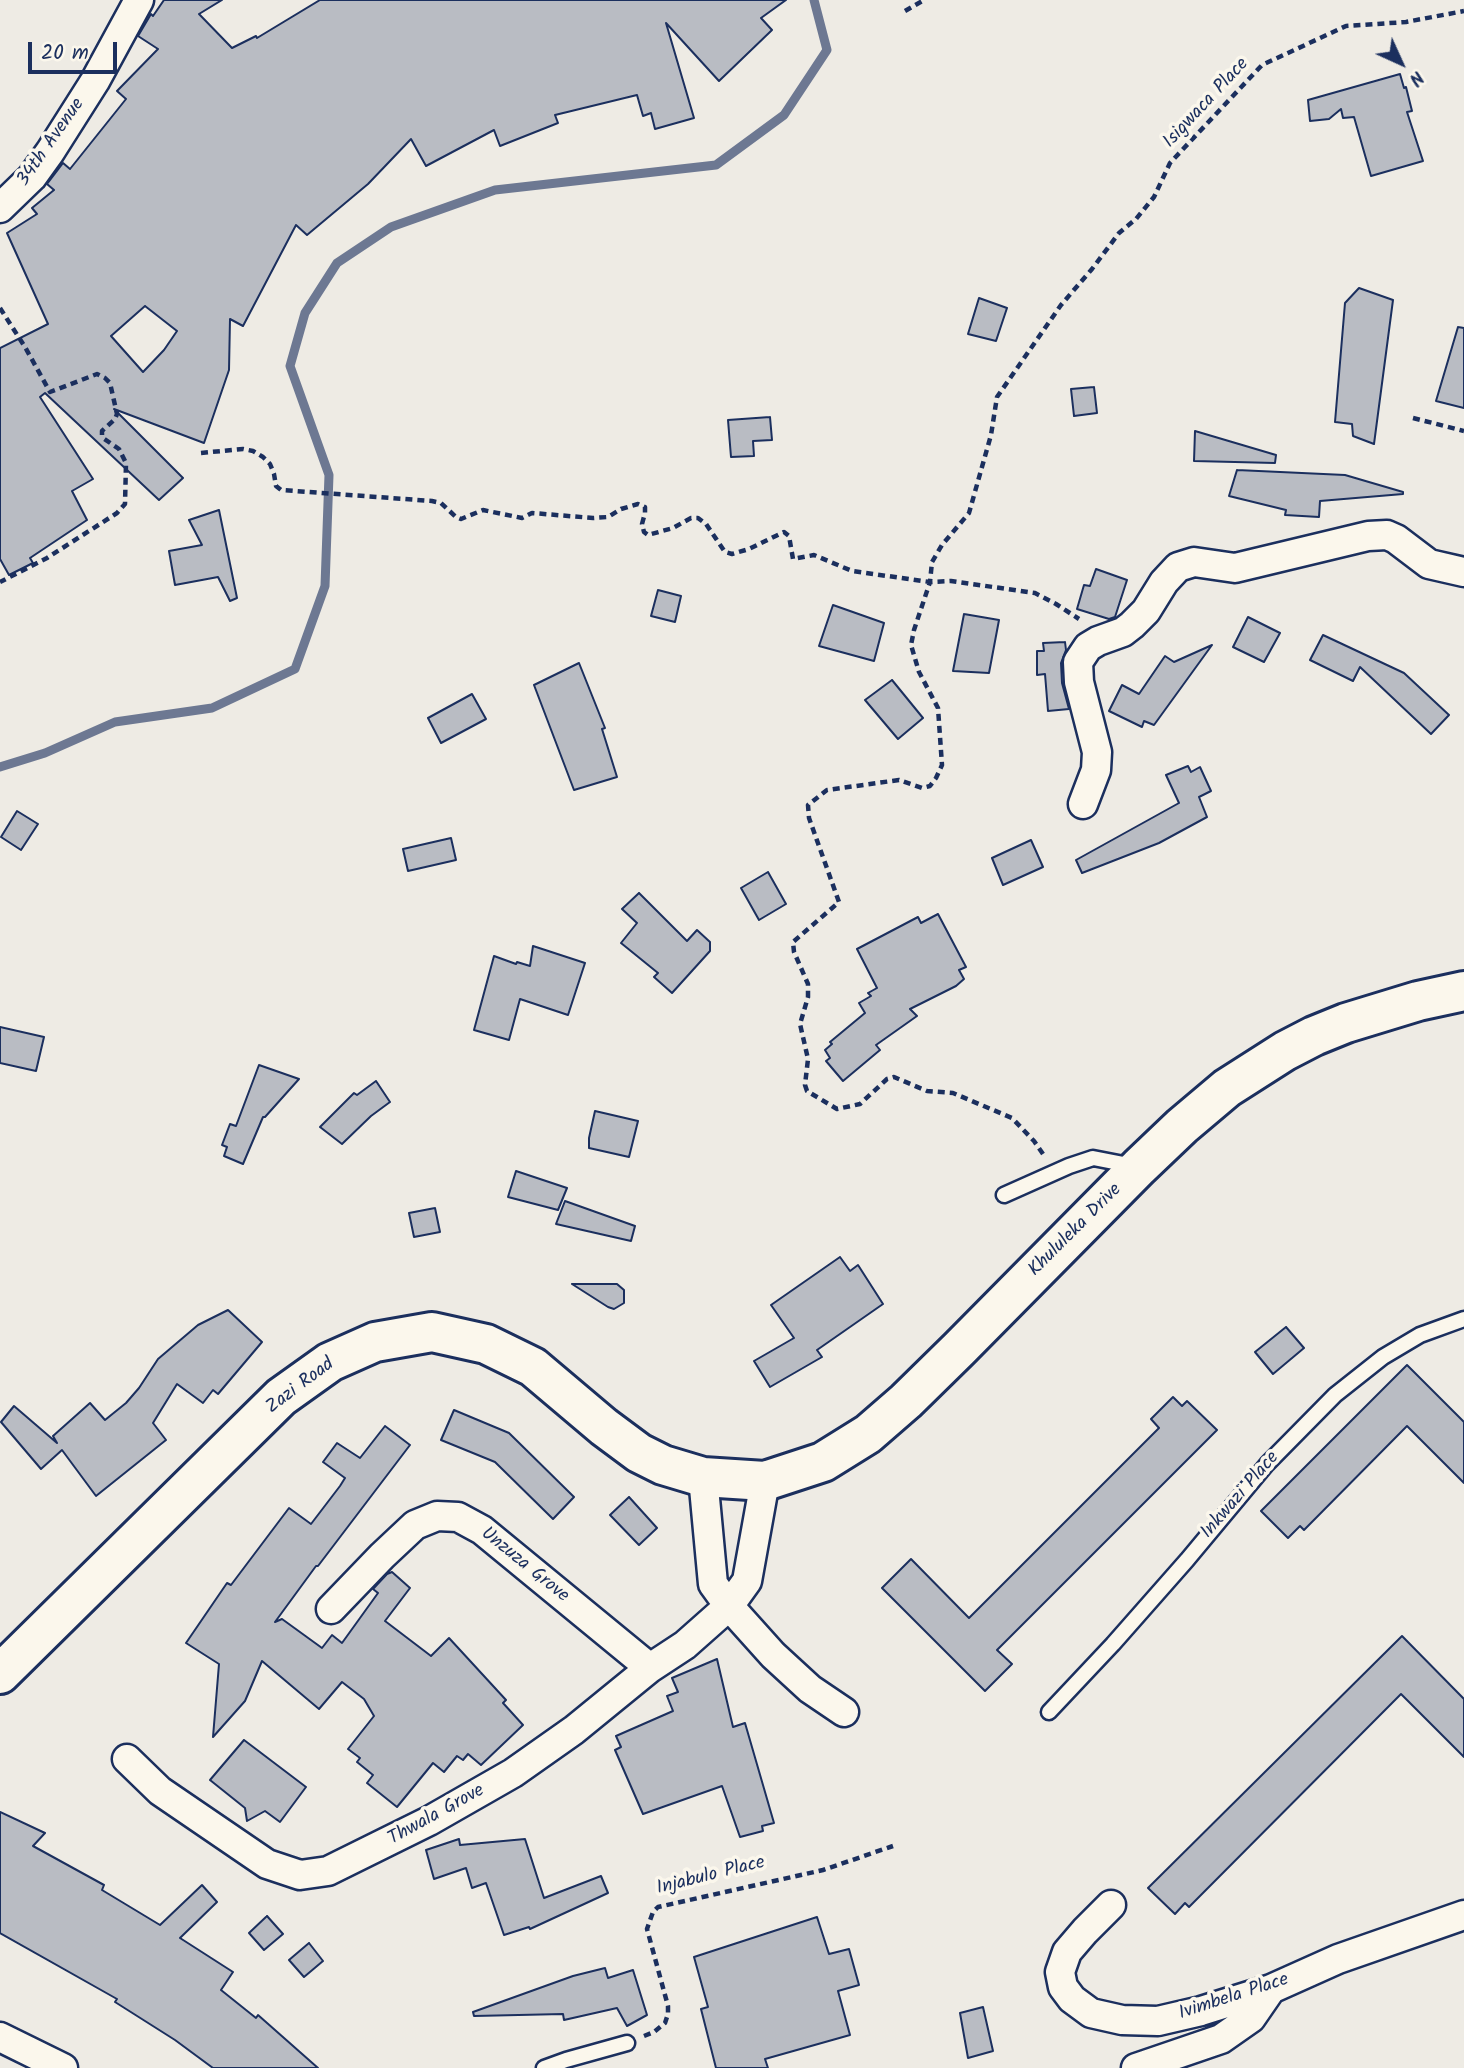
<!DOCTYPE html>
<html>
<head>
<meta charset="utf-8">
<style>
	body { margin:0 }
	#map { position:relative; width:1464px; height:2068px; overflow:hidden; background:#eeebe4; font-family:Kalam,sans-serif }
	canvas { display:block }
	.north { position:absolute; left:1366px; top:28px; width:70px; height:70px; -webkit-text-stroke:5px #fbf7ec; paint-order:stroke; rotate:135deg; font-size:19px; font-weight:700; line-height:28px; text-align:center; color:#1b2f5e }
	.north::after { content:''; display:block; margin:auto; width:24px; height:32px; background:#1b2f5e; clip-path:polygon(50% 0,100% 100%,50% 72%,0 100%) }
	.scale { position:absolute; left:28px; top:42px; width:89px; height:32px; box-sizing:border-box; border:4px solid #1b2f5e; border-top:0; padding-left:9px; font-size:21px; line-height:24px; white-space:nowrap; color:#1b2f5e; -webkit-text-stroke:5px #fbf7ec; paint-order:stroke }
</style>
</head>
<body>
<div id="map">
<canvas width="1464" height="2068"></canvas>
<div class="north">N</div>
<div class="scale">20 m</div>
</div>
<script>
const ctx = document.querySelector('canvas').getContext('2d');
ctx.lineJoin = 'round';
const shape = rows => new Path2D(rows.map(r => 'M' + r).join(''));
function trace(path, color, width, dash) { ctx.strokeStyle = color; ctx.lineWidth = width; ctx.lineCap = dash ? 'butt' : 'round'; ctx.setLineDash(dash || []); ctx.stroke(path); }
function fill(path, color) { ctx.fillStyle = color; ctx.fill(path, 'evenodd'); }
function drawText(font, color, halo, rows, align = 'center') {
  ctx.font = font + ' Kalam,sans-serif'; ctx.lineWidth = 7; ctx.setLineDash([]); ctx.textBaseline = 'middle'; ctx.strokeStyle = halo; ctx.fillStyle = color; for (const [text, x, y, turn = 0] of rows) {
    ctx.save(); ctx.translate(x, y); ctx.rotate((+turn || 0) * Math.PI / 180); ctx.textAlign = isNaN(turn) ? turn : align; if (halo) ctx.strokeText(text, 0, 0); ctx.fillText(text, 0, 0); ctx.restore();
  }
}
trace(shape([
	[0,767,45,753,115,722,212,708,295,669,325,586,329,475,290,366,305,313,337,263,391,227,495,190,716,165,784,115,827,50,814,0]
]), '#6d7892', 9);
const building = shape([
	[164,0,222,0,199,14,232,48,256,36,257,38,320,0,786,0,761,18,772,30,719,81,666,23,694,118,655,129,651,113,643,116,637,95,555,115,558,123,500,146,494,130,426,166,411,139,368,184,307,235,296,225,243,326,230,319,229,370,204,443,114,409,183,478,159,500,45,393,40,397,93,479,72,491,87,520,30,558,33,563,9,575,0,559,0,348,48,324,7,233,37,214,32,208,54,190,47,184,63,163,70,169,126,99,117,91,158,49,138,36,151,14,153,16,164,0],
	[145,306,177,331,164,350,143,372,111,336,145,306],
	[1400,74,1404,88,1406,87,1412,111,1407,112,1423,161,1371,176,1354,117,1343,118,1341,109,1329,119,1310,121,1308,100,1400,74],
	[1359,288,1393,300,1374,444,1353,436,1352,424,1335,422,1345,303,1359,288],
	[979,298,1007,308,996,341,968,334,979,298],
	[1458,327,1464,328,1464,408,1436,401,1458,327],
	[1094,387,1097,413,1074,416,1071,389,1094,387],
	[770,417,772,440,753,441,754,456,731,457,728,420,770,417],
	[1195,431,1276,455,1275,463,1194,461,1195,431],
	[1237,470,1345,475,1403,492,1403,494,1320,501,1319,517,1285,515,1286,510,1229,496,1237,470],
	[219,510,237,598,230,601,218,577,175,585,169,551,202,545,189,520,219,510],
	[1096,569,1127,580,1115,617,1109,619,1077,609,1084,585,1090,586,1096,569],
	[658,590,681,596,675,622,651,616,658,590],
	[833,605,884,623,874,661,819,646,833,605],
	[964,614,999,620,989,673,953,671,964,614],
	[1248,617,1280,633,1264,662,1233,647,1248,617],
	[1323,635,1404,673,1449,715,1431,734,1360,667,1353,681,1310,660,1323,635],
	[1065,642,1066,650,1061,663,1062,683,1069,709,1048,711,1045,674,1037,675,1037,651,1044,651,1043,643,1065,642],
	[1212,645,1154,725,1144,721,1142,727,1109,711,1122,685,1139,694,1165,656,1174,662,1212,645],
	[579,663,605,728,602,729,617,777,574,790,534,685,579,663],
	[892,680,923,718,898,739,865,700,892,680],
	[472,694,486,719,441,743,428,718,472,694],
	[1188,766,1191,772,1200,767,1211,791,1199,797,1207,817,1159,843,1082,873,1076,860,1179,803,1166,775,1188,766],
	[17,811,38,824,21,850,1,837,17,811],
	[451,838,456,860,408,871,403,849,451,838],
	[1031,840,1043,867,1003,885,992,858,1031,840],
	[768,872,786,904,759,920,741,888,768,872],
	[639,893,687,941,697,930,710,942,710,951,672,993,654,977,658,973,621,943,637,923,622,909,639,893],
	[938,914,966,967,959,970,964,979,956,986,910,1009,917,1016,876,1045,880,1050,843,1081,826,1061,830,1058,825,1050,832,1044,830,1042,865,1013,859,1003,871,996,868,993,877,988,857,949,918,917,921,923,938,914],
	[533,946,585,963,568,1015,520,999,509,1040,474,1030,494,956,516,964,517,962,530,966,533,946],
	[0,1027,44,1037,36,1071,0,1063,0,1027],
	[259,1065,299,1079,265,1117,263,1117,243,1164,224,1156,227,1147,222,1145,230,1124,236,1126,259,1065],
	[376,1081,390,1102,371,1116,342,1144,320,1127,354,1093,357,1095,376,1081],
	[595,1111,638,1121,629,1157,589,1148,589,1138,595,1111],
	[516,1171,567,1188,558,1210,508,1197,516,1171],
	[565,1201,635,1226,631,1241,556,1224,565,1201],
	[435,1208,440,1232,414,1237,409,1213,435,1208],
	[840,1257,850,1271,858,1265,883,1304,817,1350,822,1357,770,1387,754,1361,794,1338,771,1305,840,1257],
	[572,1284,617,1284,624,1290,624,1303,614,1309,608,1307,572,1284],
	[228,1310,262,1342,218,1394,213,1390,203,1403,177,1384,153,1423,166,1440,96,1496,62,1450,41,1469,1,1422,14,1406,57,1443,53,1436,90,1403,105,1420,126,1403,139,1388,158,1359,198,1325,228,1310],
	[1286,1327,1304,1348,1273,1374,1255,1352,1286,1327],
	[1407,1365,1464,1422,1464,1483,1407,1426,1304,1530,1300,1526,1288,1538,1261,1511,1407,1365],
	[1173,1397,1182,1406,1187,1401,1217,1430,997,1650,1012,1664,985,1691,882,1588,911,1559,969,1618,1159,1428,1151,1419,1173,1397],
	[454,1410,509,1433,574,1497,553,1519,495,1462,441,1440,454,1410],
	[385,1426,410,1445,318,1566,316,1566,275,1622,282,1619,322,1648,332,1635,342,1643,378,1593,373,1589,387,1574,392,1572,410,1588,385,1621,431,1656,449,1638,506,1700,503,1703,523,1725,481,1765,468,1754,463,1760,457,1756,444,1772,433,1763,397,1807,367,1783,373,1775,357,1762,360,1758,348,1749,374,1716,364,1699,342,1682,319,1709,262,1661,245,1701,213,1737,219,1664,186,1643,227,1583,231,1585,289,1508,311,1524,340,1486,345,1478,323,1462,337,1443,360,1458,385,1426],
	[629,1497,657,1528,639,1545,610,1515,629,1497],
	[1402,1636,1464,1699,1464,1757,1401,1694,1189,1907,1185,1903,1175,1914,1148,1888,1402,1636],
	[717,1659,733,1727,745,1723,774,1823,762,1826,763,1831,740,1837,722,1786,643,1814,615,1750,621,1747,616,1736,673,1711,667,1696,678,1692,672,1678,717,1659],
	[244,1740,306,1787,280,1822,265,1811,247,1821,245,1808,210,1780,244,1740],
	[0,1812,45,1833,33,1846,104,1885,102,1890,160,1925,202,1885,217,1902,180,1938,233,1972,221,1990,256,2018,258,2015,318,2068,213,2068,175,2040,115,2002,117,1999,0,1933,0,1812],
	[459,1839,460,1845,525,1839,544,1898,601,1876,608,1893,530,1929,529,1927,504,1935,486,1883,472,1888,466,1868,434,1879,426,1850,459,1839],
	[267,1916,283,1934,264,1950,249,1933,267,1916],
	[817,1917,829,1954,849,1949,859,1985,838,1991,850,2035,765,2059,768,2068,716,2068,701,2009,708,2007,694,1957,817,1917],
	[309,1943,323,1961,304,1977,289,1960,309,1943],
	[605,1968,608,1978,633,1970,647,2015,627,2026,617,2008,564,2020,563,2014,474,2016,473,2012,573,1976,605,1968],
	[983,2007,993,2051,968,2058,960,2013,983,2007]
]);
fill(building, '#b9bcc3');
trace(building, '#1b2f5e', 2);
const lane = shape([
	[1004,1195,1069,1166,1093,1158,1134,1166],
	[1049,1712,1113,1644,1187,1560,1267,1464,1335,1395,1383,1357,1420,1335,1464,1319],
	[544,2068,566,2060,627,2043]
]);
const street = shape([
	[0,208,32,177,50,152,95,81,139,0],
	[1083,804,1096,770,1097,752,1079,682,1078,662,1088,647,1098,641,1123,632,1132,625,1146,611,1164,582,1178,567,1194,562,1235,568,1368,536,1387,535,1396,539,1429,564,1464,572],
	[703,1477,713,1584,729,1606,773,1655,810,1689,844,1712],
	[331,1609,382,1556,415,1525,437,1516,458,1517,482,1530,650,1668],
	[127,1759,160,1791,267,1864,300,1875,328,1871,429,1821,513,1773,574,1730,650,1668,685,1645,729,1606,747,1581,765,1481],
	[1111,1905,1085,1931,1067,1952,1060,1972,1063,1987,1072,1999,1091,2013,1122,2020,1158,2021,1201,2011,1271,1989,1338,1959,1464,1915],
	[0,2037,63,2068],
	[1136,2068,1221,2039,1251,2018,1271,1989]
]);
const secondary = shape([
	[0,1674,281,1397,330,1362,375,1342,432,1332,486,1344,533,1367,604,1427,639,1453,663,1465,703,1477,765,1481,823,1462,868,1434,906,1401,959,1349,1139,1167,1182,1126,1227,1088,1285,1051,1314,1036,1346,1023,1418,1001,1464,991]
]);
trace(lane, '#1b2f5e', 19);
trace(street, '#1b2f5e', 33);
trace(secondary, '#1b2f5e', 44);
trace(shape([
	[905,11,924,0],
	[0,308,25,347,50,392,97,374,105,378,110,383,117,414,115,419,102,431,102,435,103,438,119,449,126,463,125,504,117,513,47,558,0,582],
	[1413,418,1464,431],
	[201,453,243,449,253,451,263,457,270,464,274,474,276,486,281,490,432,501,441,503,456,517,461,519,483,510,522,518,532,513,593,518,608,517,621,509,638,504,645,507,645,513,642,524,644,532,648,535,673,528,691,518,698,518,706,524,725,552,732,554,749,549,784,532,789,536,793,559,814,555,852,571,930,582,951,581,1035,593,1056,604,1079,619],
	[1043,1154,1034,1141,1012,1118,953,1093,927,1091,894,1077,887,1079,860,1104,837,1109,807,1091,805,1085,808,1059,800,1024,808,997,808,984,794,952,793,942,839,902,809,818,808,805,827,790,899,780,922,788,930,786,936,778,942,765,938,708,919,672,911,645,914,630,930,582,932,562,942,545,969,513,991,435,997,397,1061,305,1092,269,1119,233,1136,219,1154,197,1170,163,1262,65,1346,26,1406,22,1464,11],
	[644,2036,654,2032,665,2023,668,2014,668,2006,647,1929,653,1912,658,1907,823,1870,893,1846]
]), '#1b2f5e', 4.5, [7, 5]);
trace(lane, '#fbf7ec', 14);
trace(street, '#fbf7ec', 28);
trace(secondary, '#fbf7ec', 38);
drawText('19px', '#1b2f5e', '#fbf7ec', [
	["Isigwaca Place",1207,104,-47],
	["34th Avenue",52,143,-55],
	["Khululeka Drive",1076,1231,-45],
	["Zazi Road",301,1387,-37],
	["Inkwazi Place",1241,1496,-49],
	["Unzuza Grove",524,1566,39],
	["Thwala Grove",437,1816,-29],
	["Injabulo Place",711,1877,-14],
	["Ivimbela Place",1234,1998,-18]
]);
</script>
</body>
</html>
